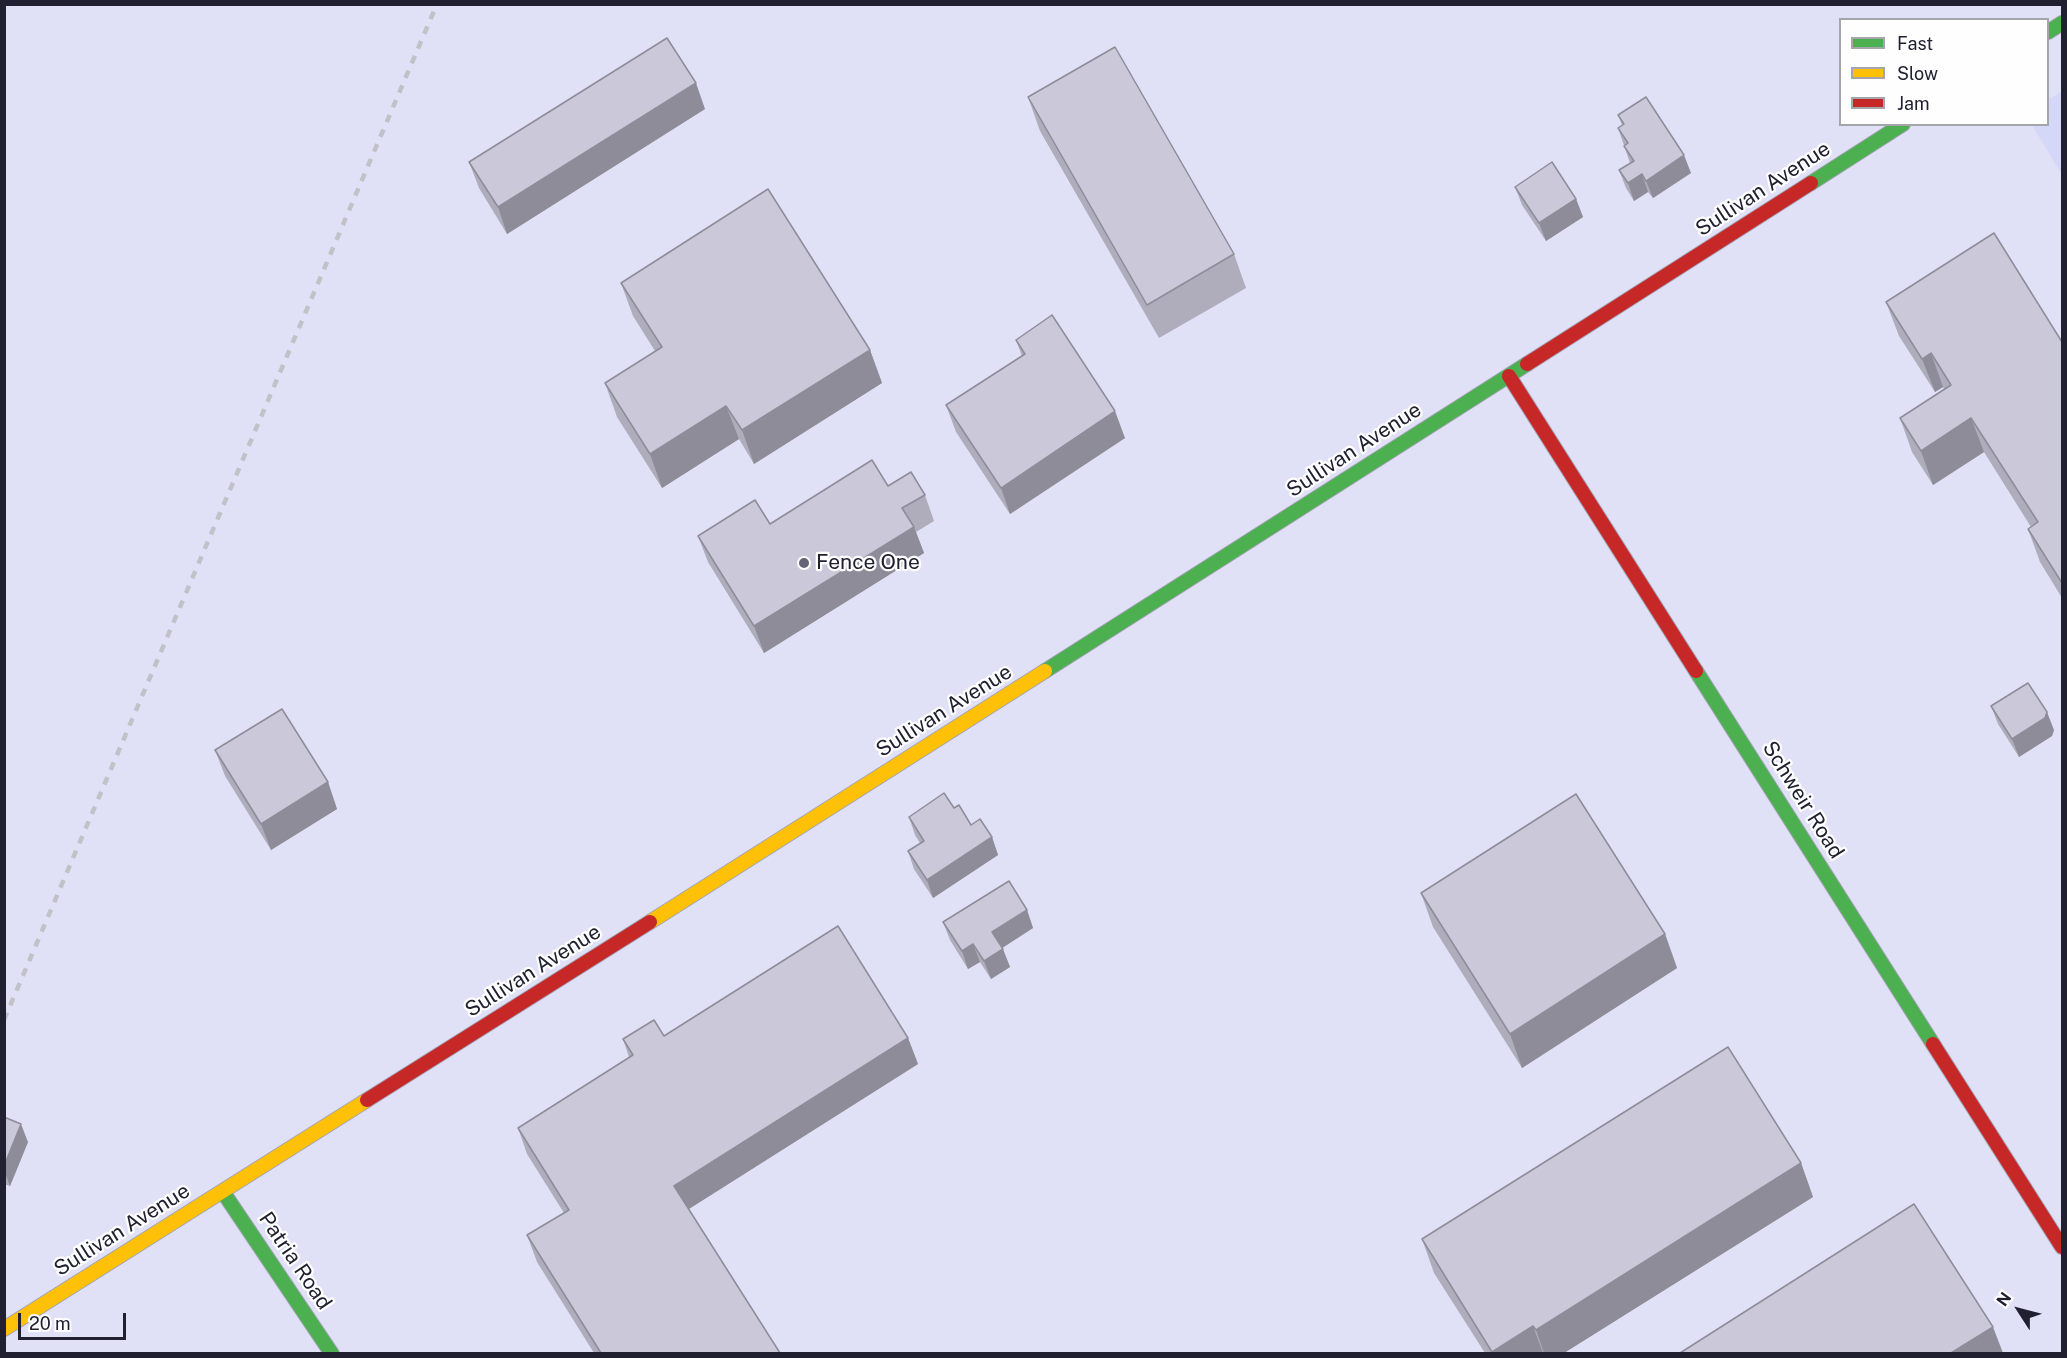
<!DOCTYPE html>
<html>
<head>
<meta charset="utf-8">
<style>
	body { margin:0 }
	#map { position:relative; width:2067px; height:1358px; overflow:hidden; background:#e0e1f6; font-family:"Public Sans",sans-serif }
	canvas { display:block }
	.frame { position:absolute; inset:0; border:6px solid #202031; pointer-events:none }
	.legend { position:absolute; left:1839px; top:18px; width:210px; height:108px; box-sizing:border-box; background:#fefefe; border:2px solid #a5a5ac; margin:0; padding:8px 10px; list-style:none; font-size:18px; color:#202031 }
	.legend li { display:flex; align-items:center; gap:12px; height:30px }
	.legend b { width:30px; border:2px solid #a5a5ac }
	.north { position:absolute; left:1989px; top:1280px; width:60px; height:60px; -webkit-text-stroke:4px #fefefe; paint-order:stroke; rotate:306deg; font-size:16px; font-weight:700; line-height:24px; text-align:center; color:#202031 }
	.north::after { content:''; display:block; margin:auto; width:21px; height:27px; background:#202031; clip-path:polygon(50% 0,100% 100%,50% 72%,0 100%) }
	.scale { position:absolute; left:18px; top:1313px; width:108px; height:27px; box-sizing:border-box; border:3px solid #202031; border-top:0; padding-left:8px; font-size:18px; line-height:21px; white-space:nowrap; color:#202031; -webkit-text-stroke:4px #fefefe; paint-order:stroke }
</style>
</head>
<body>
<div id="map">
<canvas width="2067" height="1358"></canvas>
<div class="frame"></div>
<ul class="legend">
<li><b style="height:8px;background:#4caf50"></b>Fast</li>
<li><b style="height:8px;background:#ffc107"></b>Slow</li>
<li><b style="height:8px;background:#c62828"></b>Jam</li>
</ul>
<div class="north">N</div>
<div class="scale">20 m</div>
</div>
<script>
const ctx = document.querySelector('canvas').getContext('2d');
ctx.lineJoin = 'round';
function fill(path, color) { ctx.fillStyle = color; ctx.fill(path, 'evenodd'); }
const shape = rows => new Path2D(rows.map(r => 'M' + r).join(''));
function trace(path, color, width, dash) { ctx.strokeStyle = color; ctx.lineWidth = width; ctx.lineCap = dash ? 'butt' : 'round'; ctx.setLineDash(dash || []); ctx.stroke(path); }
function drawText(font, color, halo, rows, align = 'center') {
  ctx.font = font + ' "Public Sans",sans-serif'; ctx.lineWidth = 4.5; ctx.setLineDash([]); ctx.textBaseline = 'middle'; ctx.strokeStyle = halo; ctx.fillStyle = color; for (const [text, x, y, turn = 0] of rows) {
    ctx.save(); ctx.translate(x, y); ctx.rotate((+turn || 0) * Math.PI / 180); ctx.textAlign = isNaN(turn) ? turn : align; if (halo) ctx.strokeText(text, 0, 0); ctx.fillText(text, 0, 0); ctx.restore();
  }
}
fill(shape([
	[2062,91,2062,175,2032,125,2048,124,2048,100]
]), '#d5d7f8');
const fast = shape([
	[2048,32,2062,23],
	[1811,183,1903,124],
	[1045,671,1527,364],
	[1696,671,1933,1044],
	[223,1192,332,1354]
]);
const slow = shape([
	[650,922,1045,671],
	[4,1329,367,1100]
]);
const jam = shape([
	[1527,364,1811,183],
	[1509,376,1696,671],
	[1933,1044,2062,1247],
	[367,1100,650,922]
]);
trace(fast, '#a3a3b5', 16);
trace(slow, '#a3a3b5', 16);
trace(jam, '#a3a3b5', 16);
trace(fast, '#4caf50', 14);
trace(slow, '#ffc107', 14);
trace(jam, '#c62828', 14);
trace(shape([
	[4,1020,437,4]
]), '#c1c2c8', 4.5, [8, 8]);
fill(shape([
	[1028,97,1234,254,1246,288,1159,338,1040,131],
	[705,109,507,234,479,188,469,162],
	[1618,115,1691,173,1653,198,1648,192,1634,201,1626,188,1619,170,1630,163,1618,128,1622,125],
	[1515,187,1576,199,1583,217,1546,241,1522,205],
	[621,283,870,350,882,383,754,464,739,439,662,488,617,417,605,383,655,351,633,316],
	[1886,302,2062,342,2062,598,2040,562,2028,529,2031,527,1984,452,1933,485,1912,452,1900,418,1944,389,1943,387,1935,392,1899,336],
	[1016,340,1125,438,1010,514,956,432,946,405,1022,356],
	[888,486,925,495,934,521,916,532,924,553,764,653,708,562,698,536,770,524],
	[1991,706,2054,730,2052,736,2019,757,1998,724],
	[215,750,328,782,337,809,271,850,225,776],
	[954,808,971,825,992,837,998,855,933,898,914,869,908,851,920,843,915,835,909,817],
	[1421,893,1665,934,1677,968,1522,1068,1433,927],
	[1027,910,1033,928,1002,948,1010,967,991,979,980,962,968,969,950,940,943,922],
	[664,1036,908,1038,918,1064,689,1209,780,1353,594,1353,537,1262,527,1235,564,1213,527,1154,518,1128,629,1057,623,1039],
	[4,1117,28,1142,10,1186,4,1184],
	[1801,1163,1813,1197,1564,1353,1485,1353,1434,1273,1422,1239]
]), '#afacbb');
fill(shape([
	[696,83,705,109,507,234,498,207],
	[1684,155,1691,173,1653,198,1646,181],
	[1642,174,1648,192,1634,201,1628,183],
	[1576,199,1583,217,1546,241,1539,223],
	[870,350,882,383,754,464,742,430],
	[1931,353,1943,387,1935,392,1922,359],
	[726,406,739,439,662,488,650,454],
	[1115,411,1125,438,1010,514,1001,488],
	[1971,418,1984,452,1933,485,1921,451],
	[914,527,924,553,764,653,754,626],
	[2047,712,2054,730,2052,736,2019,757,2012,739],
	[328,782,337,809,271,850,261,824],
	[992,837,998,855,933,898,927,880],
	[1027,910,1033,928,999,950,992,932],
	[1665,934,1677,968,1522,1068,1510,1034],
	[973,944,980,962,968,969,962,951],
	[1003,949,1010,967,991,979,984,961],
	[908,1038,918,1064,684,1212,674,1186],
	[21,1124,28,1142,10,1186,4,1170,4,1166],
	[1801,1163,1813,1197,1564,1353,1544,1353,1536,1330],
	[1533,1326,1543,1353,1493,1353,1492,1352],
	[1993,1327,2003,1353,1951,1353]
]), '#8e8c99');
const building = shape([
	[667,38,696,83,498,207,469,162,667,38],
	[1115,47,1234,254,1147,305,1028,97,1115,47],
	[1646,97,1684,155,1646,181,1642,174,1628,183,1619,170,1634,161,1624,146,1628,143,1618,128,1624,124,1618,115,1646,97],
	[1552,162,1576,199,1539,223,1515,187,1552,162],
	[768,189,870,350,742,430,726,406,650,454,605,383,662,347,621,283,768,189],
	[1994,233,2062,342,2062,583,2028,529,2038,522,1971,418,1921,451,1900,418,1951,385,1931,353,1922,359,1886,302,1994,233],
	[1052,315,1115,411,1001,488,946,405,1025,354,1016,340,1052,315],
	[872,460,888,486,911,472,925,495,902,508,914,527,754,626,698,536,755,500,770,524,872,460],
	[2028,683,2047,712,2045,718,2012,739,1991,706,2028,683],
	[282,709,328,782,261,824,215,750,282,709],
	[944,793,954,808,959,805,971,825,980,819,992,837,927,880,908,851,924,841,909,817,944,793],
	[1576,794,1665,934,1510,1034,1421,893,1576,794],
	[1009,881,1027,910,992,932,1003,949,984,961,973,944,962,951,943,922,1009,881],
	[838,926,908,1038,674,1186,780,1353,601,1353,527,1235,569,1210,518,1128,633,1055,623,1039,654,1020,664,1036,838,926],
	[1728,1047,1801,1163,1536,1330,1533,1326,1492,1352,1422,1239,1728,1047],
	[4,1117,21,1124,4,1166,4,1117],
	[1914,1204,1993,1327,1951,1353,1680,1353,1914,1204]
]);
fill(building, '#cbc8da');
trace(building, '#8e8c99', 1.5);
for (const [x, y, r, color] of [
	[804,563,6,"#636476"]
]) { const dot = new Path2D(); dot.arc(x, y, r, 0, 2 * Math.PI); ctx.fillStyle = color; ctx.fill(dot); trace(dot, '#fefefe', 2); }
drawText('21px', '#202031', '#fefefe', [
	["Sullivan Avenue",1763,189,-33],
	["Sullivan Avenue",1354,450,-33],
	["Sullivan Avenue",944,711,-32],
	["Schweir Road",1803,800,58],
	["Sullivan Avenue",533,971,-32],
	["Sullivan Avenue",122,1230,-32],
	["Patria Road",295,1261,56]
]);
drawText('21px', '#202031', '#fefefe', [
	["Fence One",816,563]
], 'left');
</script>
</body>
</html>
